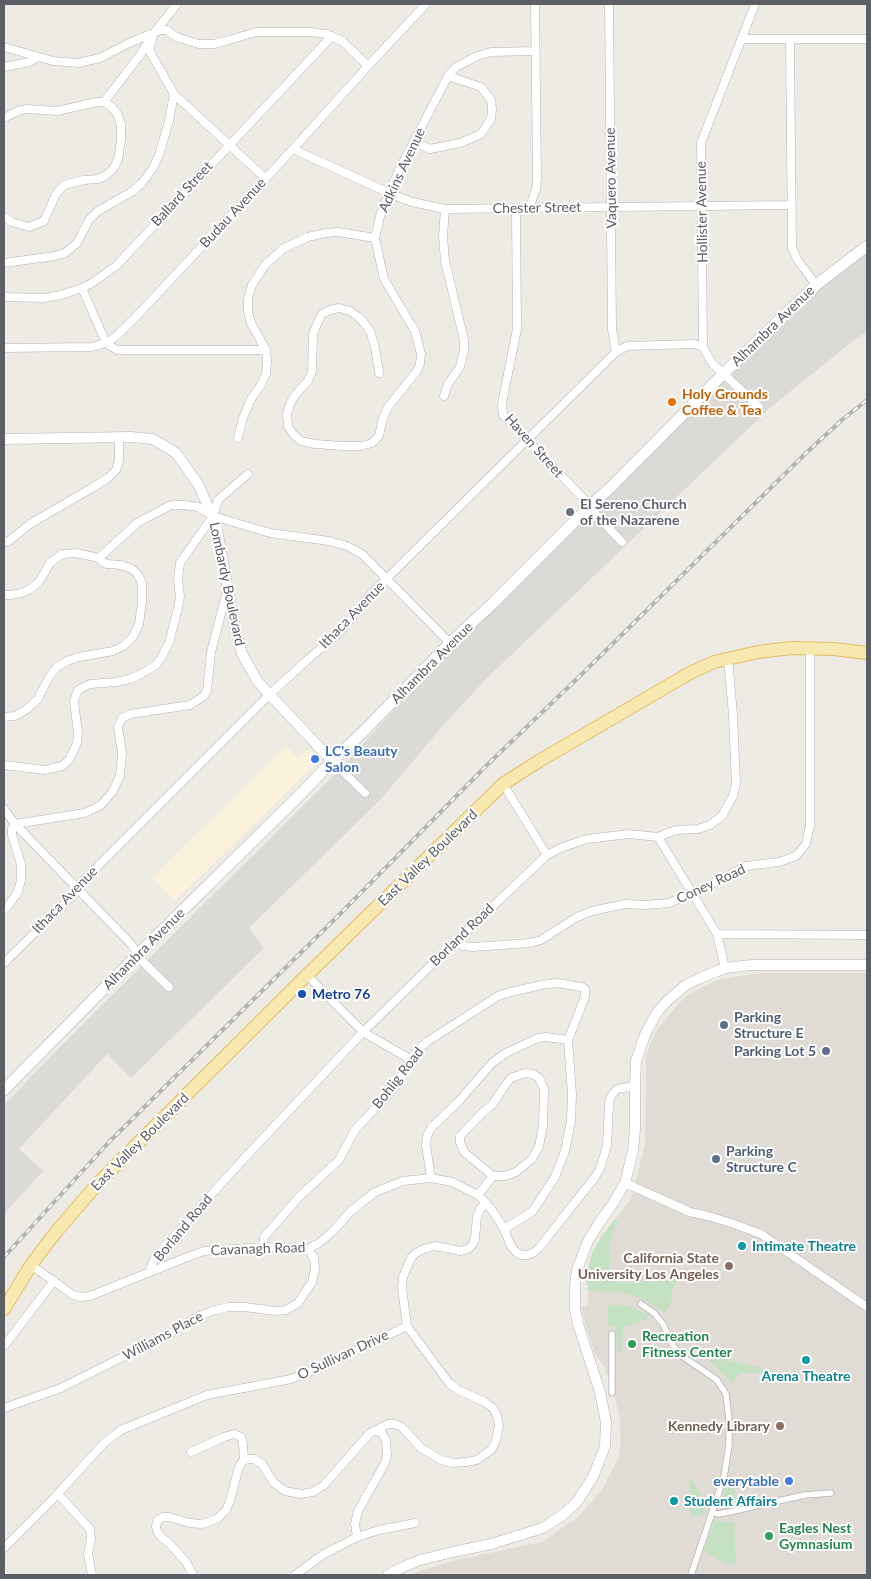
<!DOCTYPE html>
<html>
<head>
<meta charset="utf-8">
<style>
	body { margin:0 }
	#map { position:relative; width:871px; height:1579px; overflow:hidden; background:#edebe4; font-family:Lato,sans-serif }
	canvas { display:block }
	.frame { position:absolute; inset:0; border:5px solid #5c5f63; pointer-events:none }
</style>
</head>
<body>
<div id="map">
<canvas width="871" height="1579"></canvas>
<div class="frame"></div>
</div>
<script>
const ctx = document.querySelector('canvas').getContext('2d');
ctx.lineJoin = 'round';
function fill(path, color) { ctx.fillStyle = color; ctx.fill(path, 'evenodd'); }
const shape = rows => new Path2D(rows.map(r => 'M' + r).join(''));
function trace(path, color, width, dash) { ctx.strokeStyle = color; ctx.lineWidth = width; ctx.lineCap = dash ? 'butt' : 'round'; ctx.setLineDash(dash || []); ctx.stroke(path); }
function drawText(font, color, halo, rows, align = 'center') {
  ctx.font = font + ' Lato,sans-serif'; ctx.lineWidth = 4; ctx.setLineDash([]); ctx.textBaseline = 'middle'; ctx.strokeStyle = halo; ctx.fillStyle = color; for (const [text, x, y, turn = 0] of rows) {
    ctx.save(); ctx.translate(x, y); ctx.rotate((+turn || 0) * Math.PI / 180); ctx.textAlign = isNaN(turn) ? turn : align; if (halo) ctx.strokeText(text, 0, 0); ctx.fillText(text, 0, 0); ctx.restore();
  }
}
fill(shape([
	[286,746,298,758,309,749,319,760,175,901,152,878]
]), '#fbf2dc');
fill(shape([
	[867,250,867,332,854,340,771,407,488,677,446,722,382,798,249,928,264,948,131,1078,107,1054,19,1149,43,1171,4,1214,4,1105,56,1051,337,772,453,646,819,285]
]), '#dcdad6');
fill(shape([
	[763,973,867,973,867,1575,411,1575,422,1570,460,1559,543,1542,579,1516,602,1490,619,1457,621,1439,620,1434,620,1420,615,1397,604,1366,595,1354,585,1323,582,1308,582,1306,585,1307,588,1304,588,1287,606,1231,631,1199,645,1145,646,1056,651,1042,658,1028,684,998,700,988,717,980,739,976]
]), '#e0dcd5');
fill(shape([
	[616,1218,617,1222,610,1242,610,1273,617,1273,617,1282,646,1281,647,1273,680,1273,672,1292,671,1297,673,1298,665,1313,642,1299,623,1293,591,1291,586,1289,588,1287,585,1279,592,1253,601,1237],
	[613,1304,628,1306,647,1314,648,1319,623,1327,622,1351,617,1352,616,1326,608,1326,608,1307],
	[714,1357,778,1372,778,1373,740,1373,731,1382,711,1362,711,1360],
	[729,1478,733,1480,737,1505,720,1510,722,1505,720,1504],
	[692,1479,701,1495,707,1514,691,1517,689,1500,690,1480],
	[714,1521,734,1522,736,1565,725,1563,704,1551]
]), '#c4e2c3');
const pedestrian = shape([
	[641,1304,654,1313,663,1324,673,1346,682,1356,717,1380,726,1394,729,1420,729,1445,724,1477,691,1575],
	[612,1334,612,1393],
	[712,1512,718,1514,729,1512,805,1495,831,1493]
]);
const minor = shape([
	[609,4,612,329,616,352],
	[755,4,701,143,703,347,712,363,759,407],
	[154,33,150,46,150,52,174,94,265,178],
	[743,39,867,39],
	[790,39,792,248,797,259,816,285],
	[4,47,53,61,78,63,100,58,131,42,161,30,167,30,176,37,199,44,214,44,226,41,256,32,310,32,326,34,342,41,368,66],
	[4,67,29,62,38,57],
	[104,102,140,55,154,33,177,4],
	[4,118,18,111,27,109,57,111,97,102,104,102,112,107,118,115,121,125,121,140,118,160,113,169,105,176,98,179,84,180,64,185,56,194,44,221,29,227,12,222,4,217],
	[414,142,430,149,460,143,481,134,491,119,492,109,491,100,481,87,448,76],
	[293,149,389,193,412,202,445,209,792,205],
	[516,209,517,329,503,398,502,406,503,415,583,498,597,516,622,542],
	[529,209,536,189,537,179,535,4],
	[4,263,55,256,65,253,77,243,89,220,98,211,133,191,142,183,153,168,159,155,169,121,174,94],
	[82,288,106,343,117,350,266,350],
	[4,297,44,298,61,295,82,288,92,283,116,266,332,36],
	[4,348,92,347,106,343,115,337,133,320,293,149,368,66,426,4],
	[379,373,375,347,370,331,361,319,350,311,339,308,330,310,322,314,317,324,313,334,312,372,308,381,295,395,290,404,287,414,288,426,293,434,301,441,315,444,343,446,361,446,372,443,379,436,383,418,388,407,417,371,420,364,421,354,415,331,384,279,375,238,380,216,389,193,399,170,448,76,456,67,477,56,491,52,536,51],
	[444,396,448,384,460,367,464,350,464,340,445,261,443,236,445,209],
	[238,438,243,418,251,399,261,385,266,374,267,361,266,350,251,323,248,312,248,299,252,285,265,265,284,248,308,237,325,233,338,232,375,238],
	[4,542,9,541,30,524,92,488,108,478,116,470,119,461,119,437],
	[4,595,11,595,22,593,30,589,39,582,50,563,62,554,76,553,99,558,137,523,171,505,185,505,198,507,213,516,270,533,329,541,347,546,362,554,450,643],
	[4,717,15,716,27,709,38,699,49,677,57,667,67,661,79,657,113,651,123,646,133,637,139,624,142,602,142,583,138,575,132,569,121,565,107,564,102,562,99,558],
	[332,761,365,793],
	[4,765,45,770,62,766,69,760,77,743,78,733,74,701,78,690,90,684,116,682,130,679,141,674,156,665,161,658,169,643,178,608,180,597,178,579,180,563,213,516,218,500,248,474],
	[503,784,547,855],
	[4,809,15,824,131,944,144,963,169,987],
	[658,837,717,934,725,968],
	[4,909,8,906,18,892,21,880,21,864,12,835,12,829,15,824,85,813,101,805,113,791,120,776,122,753,118,727,122,718,131,714,190,705,204,696,207,691,211,652,227,591],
	[717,934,867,935],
	[455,942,464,946,473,947,530,943,541,940,577,917,592,911,625,904,645,905,669,903,700,890,746,866,779,862,796,856,806,844,810,825,810,648],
	[4,963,74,894,81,883,270,694,306,661,339,633,369,596,616,352,627,346,694,344,703,347],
	[307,975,363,1032,410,1059],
	[431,1178,426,1145,427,1136,431,1128,459,1101,492,1063,506,1053,538,1038,546,1037,568,1040],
	[625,1183,690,1212,708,1216,731,1223,761,1234,867,1307],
	[478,1195,493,1176,464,1152,460,1142,460,1136,483,1112,492,1105,506,1084,511,1078,525,1073,533,1074,539,1078,544,1089,543,1126,539,1146,532,1159,516,1172,505,1176,493,1176],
	[263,1247,264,1237,271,1229,300,1196,339,1160,355,1130,397,1085,410,1059,419,1049,428,1041,498,996,507,993,541,985,557,983,582,987,585,989,585,997,568,1040,572,1094,571,1121,565,1151,555,1177,536,1206,532,1212,504,1229],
	[31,1265,73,1295,81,1297,90,1296,185,1258,204,1251,263,1247,308,1249,319,1243,332,1232,351,1211,375,1192,403,1181,431,1178,452,1182,478,1195,492,1210,504,1229,511,1246,516,1252,521,1255,527,1255,533,1253,539,1248,595,1177,600,1169,607,1146,609,1103,611,1096,617,1089,635,1086],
	[149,1272,155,1257,239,1164,363,1032,455,942,547,855,563,847,587,839,629,834,658,837,676,830,698,829,710,825,722,816,733,796,736,784,733,715,728,658],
	[4,1346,54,1281],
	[4,1408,61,1388,173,1332,195,1318,212,1311,228,1307,245,1307,275,1311,286,1310,298,1303,312,1282,315,1268,314,1258,308,1249],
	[191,1452,224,1437,234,1434,241,1437,243,1444,244,1461],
	[58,1494,90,1529,91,1538,88,1554,92,1575],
	[357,1537,355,1524,358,1511,385,1463,387,1456,386,1440,382,1433,376,1431],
	[4,1548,54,1498,104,1443,121,1430,207,1395,291,1379,322,1367,407,1326,402,1288,403,1277,411,1258,416,1253,424,1249,435,1246,461,1251,468,1249,473,1244,475,1238,477,1217,480,1209,486,1203],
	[193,1575,186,1562,170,1544,161,1537,157,1531,156,1526,158,1520,163,1517,169,1517,190,1523,201,1524,209,1522,218,1518,226,1510,230,1501,238,1470,241,1463,247,1459,254,1459,262,1464,274,1483,285,1491,301,1494,313,1492,324,1485,370,1433,388,1424,395,1424,402,1427,421,1448,441,1460,453,1463,466,1462,477,1460,492,1449,496,1441,499,1425,497,1415,493,1408,483,1401,458,1390,449,1383,407,1326],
	[295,1575,324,1554,357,1537,379,1530,415,1523]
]);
const tertiary = shape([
	[4,439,131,437,153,439,176,453,198,484,216,524,235,628,242,654,258,682,332,761],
	[388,1575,401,1568,420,1560,453,1552,491,1544,543,1528,564,1514,577,1502,593,1477,605,1446,606,1422,600,1392,578,1324,575,1309,575,1286,577,1270,587,1243,599,1223,612,1205,625,1183,633,1151,635,1129,635,1086,636,1061,646,1032,658,1011,667,1001,686,985,700,978,725,968,752,965,867,965]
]);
const secondary = shape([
	[4,1090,138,954,304,791,332,761,361,734,450,643,491,605,589,507,612,486,723,374,816,285,867,246]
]);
const primary = shape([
	[4,1309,31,1265,56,1232,99,1182,307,975,503,784,539,761,690,673,714,662,758,652,791,648,834,649,867,653]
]);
trace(pedestrian, '#b1b4b8', 7);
trace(minor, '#b1b4b8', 9);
trace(tertiary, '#b1b4b8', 11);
trace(secondary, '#b0b3b8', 12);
trace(primary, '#e4bc66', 14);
trace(pedestrian, '#fff', 5.5);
trace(minor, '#fff', 8);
trace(tertiary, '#fff', 10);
trace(secondary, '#fff', 11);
trace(primary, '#f7e9af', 12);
const rail = shape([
	[4,1257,109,1142,339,915,486,766,583,673,805,454,843,419,867,400]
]);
trace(rail, '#b2b3b3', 4);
trace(rail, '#fff', 2, [5.5]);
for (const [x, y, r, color] of [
	[672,402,5,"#e8710a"],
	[570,512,5,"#6b7280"],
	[315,759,5,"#3f7fe0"],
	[302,994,5,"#1a4fb4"],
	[724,1025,5,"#5c6f8a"],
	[826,1051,5,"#5c6f8a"],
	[716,1159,5,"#5c6f8a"],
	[742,1246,5,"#0f9aa8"],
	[729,1266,5,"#8d6e63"],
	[632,1344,5,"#2e9e5b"],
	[806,1360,5,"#0f9aa8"],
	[780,1426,5,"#8d6e63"],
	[789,1481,5,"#3f7fe0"],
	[674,1501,5,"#0f9aa8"],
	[769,1536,5,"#2e9e5b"]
]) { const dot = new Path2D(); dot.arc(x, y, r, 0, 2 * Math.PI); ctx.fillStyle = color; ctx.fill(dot); trace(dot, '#fff', 2); }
drawText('14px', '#5c5f63', '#fff', [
	["Adkins Avenue",402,170,-65],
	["Vaquero Avenue",611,178,-91],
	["Ballard Street",182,194,-47],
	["Chester Street",537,208,-1],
	["Hollister Avenue",702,212,-91],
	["Budau Avenue",233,213,-47],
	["Alhambra Avenue",773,326,-44],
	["Haven Street",534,446,48],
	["Lombardy Boulevard",227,584,78],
	["Ithaca Avenue",352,615,-46],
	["Alhambra Avenue",432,663,-45],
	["East Valley Boulevard",428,858,-44],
	["Coney Road",711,884,-25],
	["Ithaca Avenue",65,900,-46],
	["Borland Road",462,935,-44],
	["Alhambra Avenue",144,949,-45],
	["Bohlig Road",398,1078,-52],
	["East Valley Boulevard",140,1142,-45],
	["Borland Road",183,1228,-50],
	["Cavanagh Road",258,1249,-2],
	["Williams Place",163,1336,-28],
	["O Sullivan Drive",343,1355,-25]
]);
drawText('bold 14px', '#c56008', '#fff', [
	["Holy Grounds",682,394],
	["Coffee & Tea",682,410]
], 'left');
drawText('bold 14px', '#5b616d', '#fff', [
	["El Sereno Church",580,504],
	["of the Nazarene",580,520]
], 'left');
drawText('bold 14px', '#366cbe', '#fff', [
	["LC's Beauty",325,751],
	["Salon",325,767],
	["everytable",779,1481,"right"]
], 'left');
drawText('bold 14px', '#164399', '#fff', [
	["Metro 76",312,994]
], 'left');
drawText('bold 14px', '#4e5e75', '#fff', [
	["Parking",734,1017],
	["Structure E",734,1033],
	["Parking Lot 5",816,1051,"right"],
	["Parking",726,1151],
	["Structure C",726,1167]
], 'left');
drawText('bold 14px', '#0d838f', '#fff', [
	["Intimate Theatre",752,1246],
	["Arena Theatre",806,1376,"center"],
	["Student Affairs",684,1501]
], 'left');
drawText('bold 14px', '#785e54', '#fff', [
	["California State",719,1258],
	["University Los Angeles",719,1274],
	["Kennedy Library",770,1426]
], 'right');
drawText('bold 14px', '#27864d', '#fff', [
	["Recreation",642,1336],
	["Fitness Center",642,1352],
	["Eagles Nest",779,1528],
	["Gymnasium",779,1544]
], 'left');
</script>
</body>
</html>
